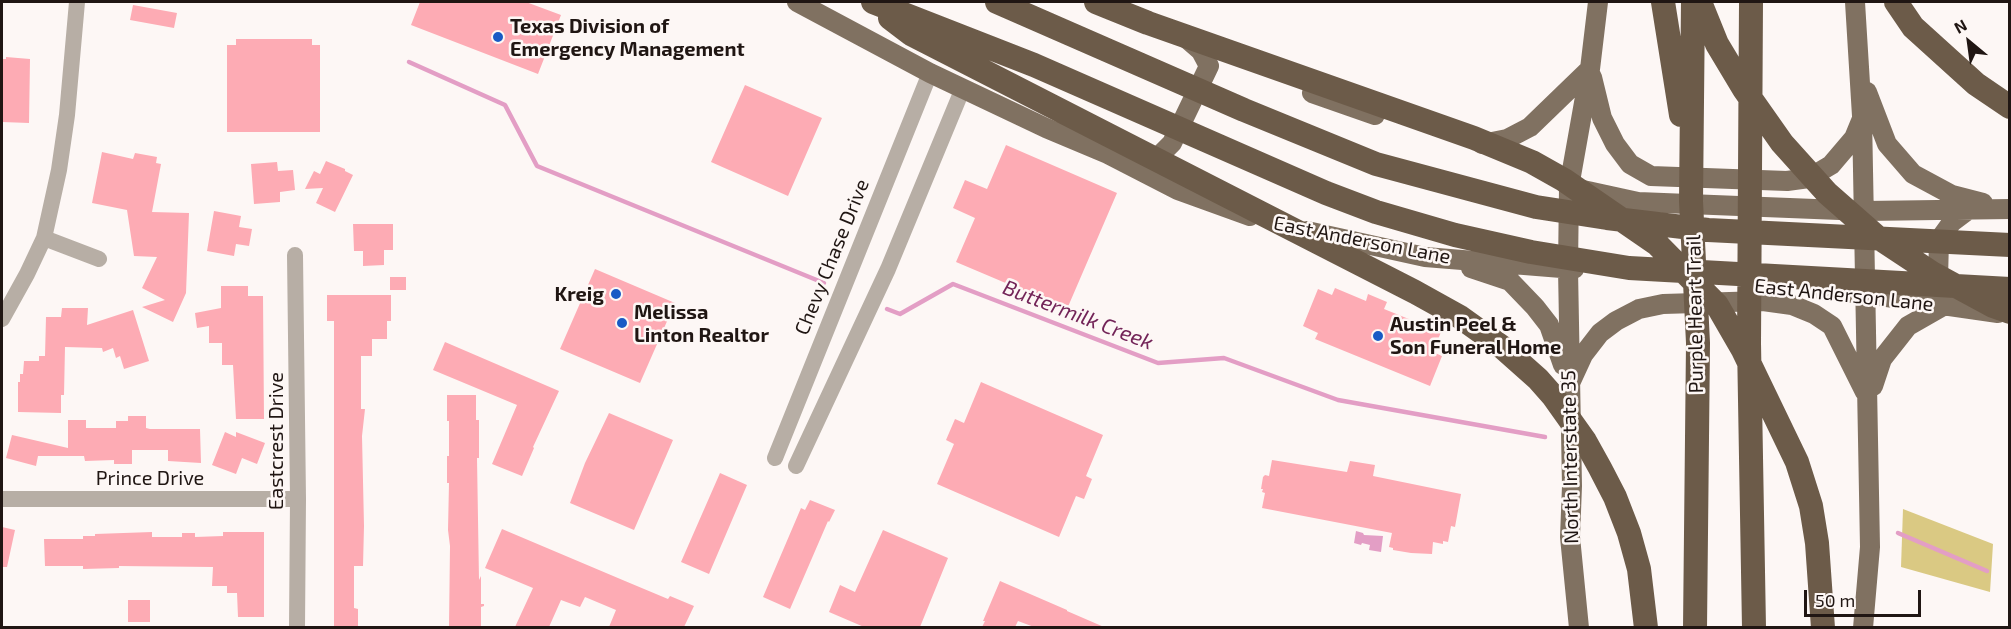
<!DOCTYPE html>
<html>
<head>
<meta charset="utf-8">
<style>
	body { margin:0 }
	#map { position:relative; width:2011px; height:629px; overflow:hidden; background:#fdf7f5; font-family:"Exo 2",sans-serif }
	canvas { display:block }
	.frame { position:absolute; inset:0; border:3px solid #201613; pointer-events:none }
	.north { position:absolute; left:1939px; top:12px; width:60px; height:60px; -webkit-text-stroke:4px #fdf7f5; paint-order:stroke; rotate:331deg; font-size:16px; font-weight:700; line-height:24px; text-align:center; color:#201613 }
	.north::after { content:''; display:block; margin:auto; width:21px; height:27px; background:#201613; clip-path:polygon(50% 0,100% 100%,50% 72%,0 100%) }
	.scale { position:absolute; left:1804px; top:590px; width:117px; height:27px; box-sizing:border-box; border:3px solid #201613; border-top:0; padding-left:8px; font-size:18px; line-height:21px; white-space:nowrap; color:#201613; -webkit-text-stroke:4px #fdf7f5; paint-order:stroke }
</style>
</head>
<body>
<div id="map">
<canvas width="2011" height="629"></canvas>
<div class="frame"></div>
<div class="north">N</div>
<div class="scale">50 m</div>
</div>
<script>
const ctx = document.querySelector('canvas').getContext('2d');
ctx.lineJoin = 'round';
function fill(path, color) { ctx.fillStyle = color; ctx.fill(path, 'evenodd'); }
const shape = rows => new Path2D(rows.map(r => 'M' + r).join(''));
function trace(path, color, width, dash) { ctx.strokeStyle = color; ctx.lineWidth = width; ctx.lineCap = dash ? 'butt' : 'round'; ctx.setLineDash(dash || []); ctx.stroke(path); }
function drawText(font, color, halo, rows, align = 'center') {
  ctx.font = font + ' "Exo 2",sans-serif'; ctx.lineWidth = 5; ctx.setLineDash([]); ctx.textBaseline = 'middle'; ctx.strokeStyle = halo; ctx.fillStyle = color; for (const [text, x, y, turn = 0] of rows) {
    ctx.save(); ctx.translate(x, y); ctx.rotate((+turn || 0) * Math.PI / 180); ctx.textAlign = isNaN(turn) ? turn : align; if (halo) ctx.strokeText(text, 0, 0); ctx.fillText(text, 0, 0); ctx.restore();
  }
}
fill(shape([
	[1903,509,1993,544,1990,592,1901,567]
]), '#dac983');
fill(shape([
	[1356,531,1363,533,1364,535,1383,536,1381,552,1369,550,1370,545,1362,543,1361,545,1354,543]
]), '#e39ec5');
trace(shape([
	[409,62,505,105,537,166,824,283],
	[887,309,900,314,953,284,1158,363,1224,358,1338,400,1545,437],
	[1898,533,1987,571]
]), '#e39ec5', 4.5);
fill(shape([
	[420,2,526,2,561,15,538,74,411,25],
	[133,5,177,13,174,28,130,20],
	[236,39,312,39,312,45,320,45,320,132,227,132,227,45,236,45],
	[6,57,30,59,29,123,2,122,2,59,6,59],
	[745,85,822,118,788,196,711,162],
	[1006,145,1117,193,1067,309,956,262,975,218,953,208,965,180,987,189],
	[102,152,133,159,135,153,157,157,156,163,161,164,152,212,189,213,186,293,173,322,142,307,165,300,142,288,157,257,134,256,127,210,92,203],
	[326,161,345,169,345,171,353,175,335,212,316,203,323,188,305,189,314,171,320,174],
	[277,162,278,171,293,170,295,190,280,192,280,202,254,204,251,164],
	[214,211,241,216,239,227,252,229,249,246,236,244,234,256,207,251],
	[353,224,393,224,393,250,384,250,384,265,363,266,363,251,354,251],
	[595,269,675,303,640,383,560,349],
	[390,277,406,277,406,290,390,290],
	[221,286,248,286,248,296,263,296,264,419,236,419,233,365,222,365,222,343,209,343,209,326,197,328,195,313,221,308],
	[1335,288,1366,301,1368,294,1387,302,1384,309,1441,332,1433,352,1442,356,1430,386,1315,339,1318,333,1303,326,1318,289,1332,295],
	[327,295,391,295,391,321,387,321,387,339,372,339,372,356,361,356,361,409,365,409,362,436,364,526,363,566,354,566,354,608,358,609,358,627,334,627,334,321,327,321],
	[62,308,88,308,87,325,133,310,149,361,124,369,120,356,116,358,113,348,103,352,102,348,65,347,64,395,61,395,61,413,18,412,18,382,20,382,20,374,23,374,24,361,39,361,39,356,45,356,46,317,61,317],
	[445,342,559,391,533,447,534,448,522,476,492,464,517,405,433,370],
	[981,382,1103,435,1086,476,1092,479,1084,499,1076,496,1059,537,937,484,954,444,946,440,955,419,964,423],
	[447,395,476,395,476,420,479,420,479,458,477,458,479,580,481,576,481,604,484,604,484,606,481,607,481,627,449,627,450,546,448,530,449,483,447,483,447,456,449,456,449,421,447,421],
	[609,413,673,440,634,530,570,503,585,463],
	[128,416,146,416,146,428,150,429,200,429,201,463,168,461,168,450,132,450,132,464,114,464,114,460,85,461,84,456,38,456,36,466,6,458,12,435,68,448,68,420,86,420,86,428,116,428,116,421,128,421],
	[225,432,236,437,236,432,265,443,257,464,242,458,236,474,212,465],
	[1272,460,1347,472,1350,461,1375,465,1373,476,1461,494,1455,527,1451,526,1448,542,1443,541,1443,544,1433,542,1432,554,1411,553,1393,550,1393,548,1389,547,1392,533,1262,508,1265,493,1262,492,1263,489,1261,489,1263,477,1265,475,1269,476],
	[720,473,747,485,709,574,681,562],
	[810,500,835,510,829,522,828,521,790,609,763,597,801,508,805,510],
	[2,527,15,530,7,567,2,567],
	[502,529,625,581,668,599,670,596,694,606,684,627,609,627,616,610,585,597,580,607,561,600,549,627,515,627,533,588,485,568],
	[883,530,948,558,920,627,864,627,829,612,840,585,855,592],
	[152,532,152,537,182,537,182,533,195,533,195,537,223,536,223,532,264,532,264,617,238,617,237,593,227,593,227,586,212,586,213,567,119,566,119,568,83,569,83,566,45,566,44,539,83,539,83,536,95,536,95,534],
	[1000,581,1067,610,1067,611,1104,627,1034,627,1018,621,1015,627,982,627,985,621,983,621],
	[128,600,150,600,150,622,128,622]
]), '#fdabb4');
trace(shape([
	[44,238,99,259],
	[295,255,298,499,297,628],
	[2,319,27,274,44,238,59,170,67,115,77,2],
	[775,458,930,73],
	[796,466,888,269,963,88],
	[2,499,298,499]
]), '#b7aea5', 16);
trace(shape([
	[797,2,930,73,1046,128,1108,154,1178,190,1250,216],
	[1855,2,1862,116,1870,547,1863,628],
	[1592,77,1602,118,1615,144,1630,164,1651,176,1787,181,1809,178,1831,165,1854,138,1861,121],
	[1867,92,1887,144,1913,174,1952,195,1983,203],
	[1312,93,1375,115],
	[1482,144,1507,139,1530,127,1590,69],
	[1140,159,1160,155,1172,143,1209,66,1201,51,1186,38],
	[1583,190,1638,202,1865,211,2010,209],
	[1307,231,1425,257,1574,269],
	[1471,268,1510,281,1535,307,1549,325,1563,365],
	[1943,287,1938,279,1939,240,1952,222,1968,210],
	[1822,290,1866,294,1998,313],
	[1571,381,1583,355,1600,333,1616,321,1639,309,1663,304,1763,301,1792,305,1814,314,1832,326,1865,392],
	[1873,386,1882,359,1908,326,1943,306],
	[1579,628,1570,537,1572,486,1568,269,1569,187,1590,69,1598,2]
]), '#807161', 20);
trace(shape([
	[873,2,1034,65,1326,193,1376,212,1455,235,1531,252,1629,268,2010,289],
	[997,2,1244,110,1376,164,1536,207,1607,218,1708,230,2010,245],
	[1096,2,1148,23,1474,138,1532,162,1564,180,1657,244,1717,305,1743,350,1797,462,1811,506,1817,543,1823,628],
	[1663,2,1681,115],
	[1693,2,1691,201,1698,343,1695,628],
	[1700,2,1717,44,1744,89,1782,143,1827,193,1876,236,1932,273,1993,306,2010,312],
	[1751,2,1749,343,1754,628],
	[1896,2,1913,27,1976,84,2010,107],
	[890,18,911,34,1415,292,1460,317,1502,347,1538,379,1553,396,1585,441,1600,468,1615,497,1629,533,1639,569,1646,628]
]), '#6c5b49', 24);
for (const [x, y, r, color] of [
	[498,37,6,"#195ac5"],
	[616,294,6,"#195ac5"],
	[622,323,6,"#195ac5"],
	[1378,336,6,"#195ac5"]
]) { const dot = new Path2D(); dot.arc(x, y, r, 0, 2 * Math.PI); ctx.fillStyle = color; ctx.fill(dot); trace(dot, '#fdf7f5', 2); }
drawText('bold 20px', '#201613', '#fdf7f5', [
	["Texas Division of",510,26],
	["Emergency Management",510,49],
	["Kreig",604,294,"right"],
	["Melissa",634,312],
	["Linton Realtor",634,335],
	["Austin Peel &",1390,324],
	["Son Funeral Home",1390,347]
], 'left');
drawText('20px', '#201613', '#fdf7f5', [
	["East Anderson Lane",1362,240,11],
	["Chevy Chase Drive",832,257,-68],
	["East Anderson Lane",1844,295,6],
	["Purple Heart Trail",1695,314,-91],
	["Eastcrest Drive",276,441,-90],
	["North Interstate 35",1570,457,-91],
	["Prince Drive",150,478]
]);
drawText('italic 21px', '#732458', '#fdf7f5', [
	["Buttermilk Creek",1078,315,21]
]);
</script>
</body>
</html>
